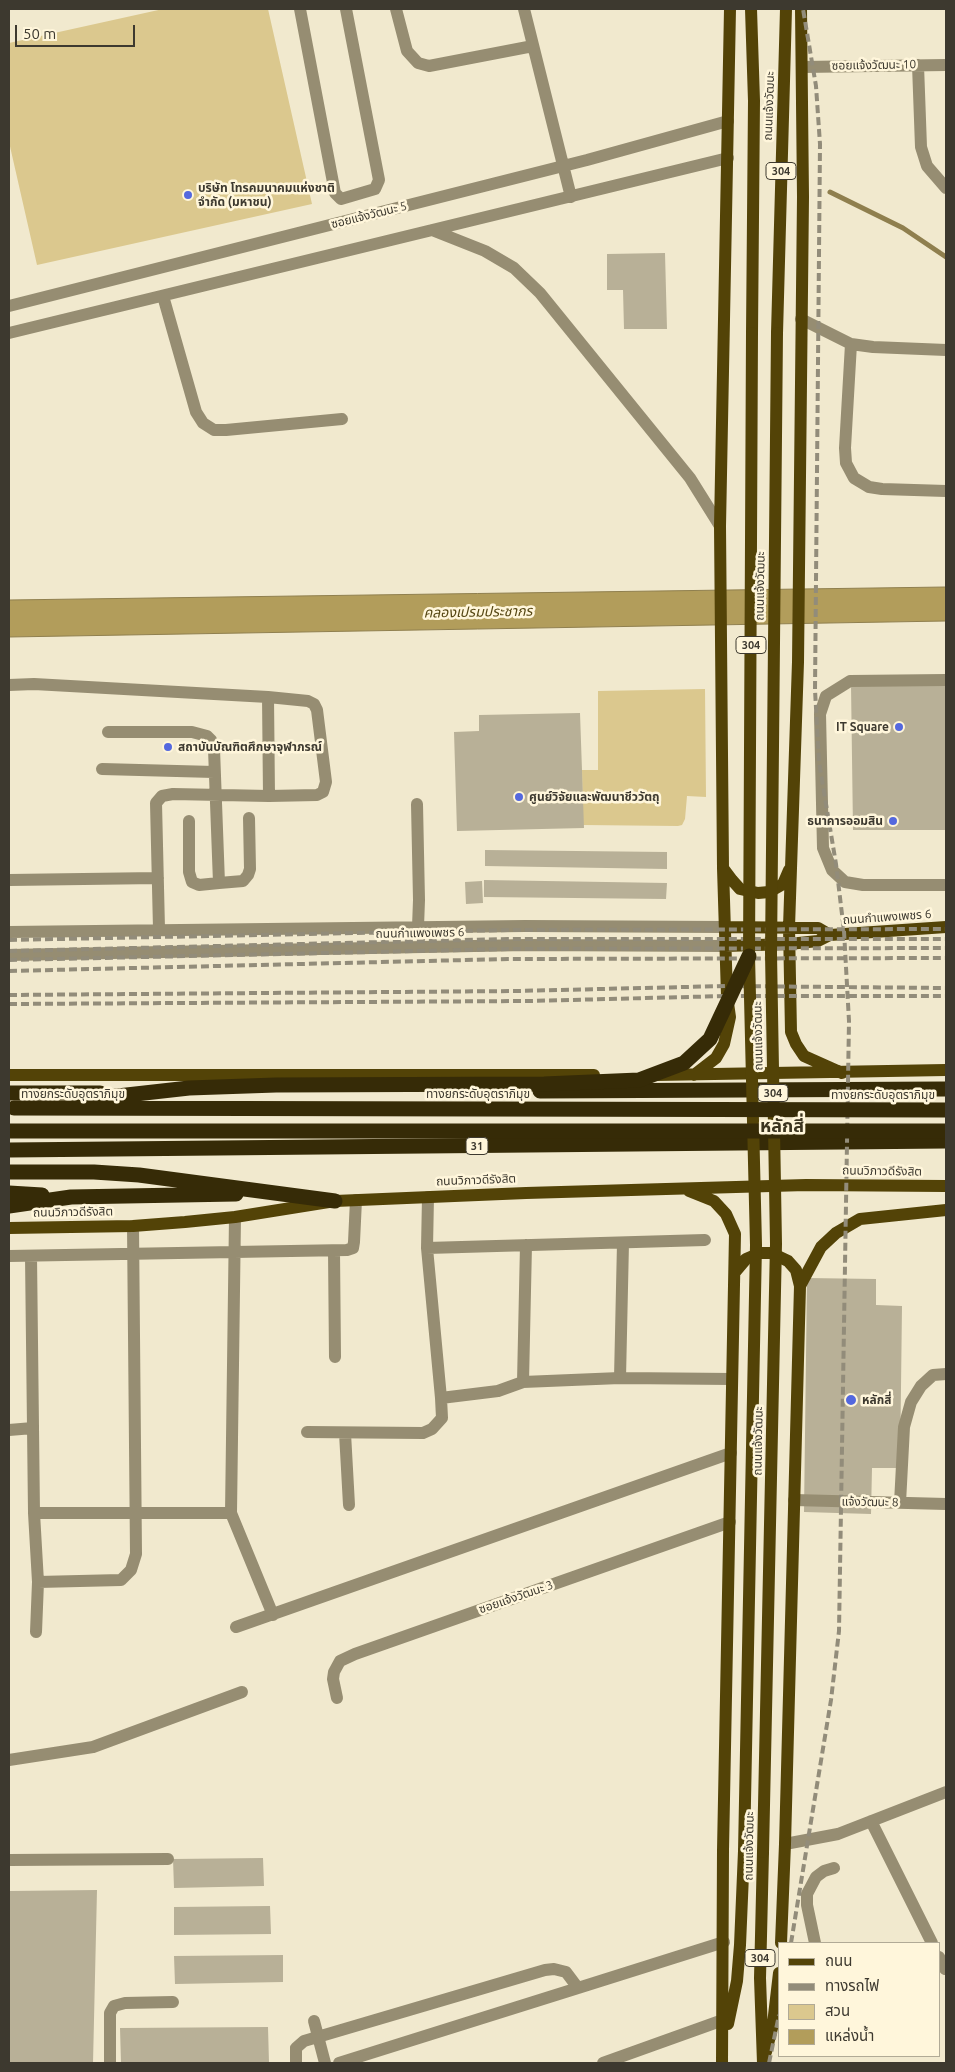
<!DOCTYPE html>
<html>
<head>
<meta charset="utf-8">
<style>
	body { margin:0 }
	#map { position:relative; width:955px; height:2072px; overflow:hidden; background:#f1e9ce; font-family:Ubuntu,"Noto Sans Thai",sans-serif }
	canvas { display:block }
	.frame { position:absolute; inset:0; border:10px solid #3d392f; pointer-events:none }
	.legend { position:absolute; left:778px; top:1942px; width:162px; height:115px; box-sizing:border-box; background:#fff6db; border:1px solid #b1aa96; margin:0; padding:6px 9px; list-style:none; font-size:15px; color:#3d392f }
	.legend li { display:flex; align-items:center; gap:10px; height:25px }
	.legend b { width:25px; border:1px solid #b1aa96 }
	.scale { position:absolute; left:15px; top:25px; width:120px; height:22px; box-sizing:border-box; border:2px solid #3d392f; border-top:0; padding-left:6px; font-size:15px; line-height:18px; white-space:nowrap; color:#3d392f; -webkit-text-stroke:4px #fff6db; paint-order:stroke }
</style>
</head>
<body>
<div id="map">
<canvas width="955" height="2072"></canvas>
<div class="frame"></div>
<ul class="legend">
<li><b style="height:6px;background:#534307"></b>ถนน</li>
<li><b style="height:6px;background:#928c7a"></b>ทางรถไฟ</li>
<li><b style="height:14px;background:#dbc88e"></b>สวน</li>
<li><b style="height:14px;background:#b29d5b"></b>แหล่งน้ำ</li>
</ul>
<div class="scale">50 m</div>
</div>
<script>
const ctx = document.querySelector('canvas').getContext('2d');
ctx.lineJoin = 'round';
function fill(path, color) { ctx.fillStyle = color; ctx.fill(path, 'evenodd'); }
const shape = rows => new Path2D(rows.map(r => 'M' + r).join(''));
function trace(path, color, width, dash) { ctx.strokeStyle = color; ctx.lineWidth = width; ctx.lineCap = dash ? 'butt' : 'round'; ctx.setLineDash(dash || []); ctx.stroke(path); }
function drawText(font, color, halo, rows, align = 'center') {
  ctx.font = font + ' Ubuntu,"Noto Sans Thai",sans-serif'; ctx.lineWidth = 5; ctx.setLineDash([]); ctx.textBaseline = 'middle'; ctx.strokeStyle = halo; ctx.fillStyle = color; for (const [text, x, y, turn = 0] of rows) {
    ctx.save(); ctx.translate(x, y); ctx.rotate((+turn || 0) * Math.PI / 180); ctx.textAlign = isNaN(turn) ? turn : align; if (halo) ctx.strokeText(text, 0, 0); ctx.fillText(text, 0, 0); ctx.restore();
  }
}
fill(shape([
	[163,9,268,9,312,204,37,265,9,142,9,43],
	[705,689,706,797,687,796,685,819,682,825,678,826,583,825,582,770,598,770,598,691]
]), '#dbc88e');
const water = shape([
	[946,587,946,621,9,637,9,600,946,587]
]);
fill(water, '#b29d5b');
trace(water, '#8f7f4e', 1);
trace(shape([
	[830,192,903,228,946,257]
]), '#8f7f4e', 5);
fill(shape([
	[665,253,667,329,624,329,623,290,607,290,607,254],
	[946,684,946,830,853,830,851,685],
	[580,713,584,828,457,831,454,732,479,731,479,715],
	[485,850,667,852,667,869,485,866],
	[484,880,667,883,666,899,484,897],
	[482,881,483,903,466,904,465,882],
	[807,1278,876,1279,876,1305,902,1306,900,1468,872,1468,871,1514,804,1512],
	[263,1858,264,1886,174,1888,173,1859],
	[97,1890,93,2063,9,2063,9,1891],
	[270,1906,271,1934,174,1935,174,1907],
	[283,1955,283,1982,175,1984,174,1956],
	[268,2027,269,2063,121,2063,120,2028]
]), '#b8b097');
trace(shape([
	[300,9,335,193,341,199,375,189,379,180,346,9],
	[396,9,407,51,418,63,429,66,533,46],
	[524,9,571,197],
	[918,65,921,147,927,166,946,188],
	[802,67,946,65],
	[432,230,485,251,514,268,540,293,690,478,720,526],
	[163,296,196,412,203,423,214,430,226,430,342,419],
	[9,306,587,160,728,121],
	[801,319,851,344,873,347,946,350],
	[9,333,728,158],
	[851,344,845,448,846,463,854,478,869,487,882,489,946,491],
	[946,680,850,681,826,696,820,714,823,848,832,870,845,882,863,885,946,885],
	[9,685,34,684,268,697,308,701,314,704,317,710,326,782,323,792,317,795,269,796,173,794,162,796,156,803,159,929],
	[268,697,269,796],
	[108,732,192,732,207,736,211,740,214,749,219,883,199,885,192,882,189,872,189,821],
	[102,769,214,772],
	[417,804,419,900,418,927],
	[9,880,158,878],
	[219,883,243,881,248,875,250,869,249,818],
	[9,932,525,926,725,927],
	[9,955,526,945,725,946],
	[235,1217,231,1513,273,1615],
	[427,1248,705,1240],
	[334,1251,335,1357],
	[9,1256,347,1250,353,1248,354,1242,356,1200],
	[31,1256,34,1513,38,1582,36,1632],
	[620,1378,623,1243],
	[523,1382,620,1378,732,1379],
	[441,1398,498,1391,523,1382,526,1245],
	[9,1430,33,1428],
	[307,1432,423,1433,432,1429,442,1418,441,1398,427,1248,428,1197],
	[345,1433,349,1505],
	[794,1500,946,1504],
	[900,1503,904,1427,911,1402,921,1386,933,1375,946,1374],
	[34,1513,231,1513],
	[38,1582,121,1580,131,1570,136,1554,133,1226],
	[236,1627,731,1453],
	[337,1698,333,1679,334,1672,340,1661,355,1654,730,1522],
	[9,1760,93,1747,242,1692],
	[871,1821,932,1943],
	[785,1844,838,1834,946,1792],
	[9,1860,168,1859],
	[815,1943,807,1905,807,1894,816,1877,824,1871,834,1868],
	[939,1957,945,1969],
	[314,2021,325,2063],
	[110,2063,110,2013,114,2006,125,2003,173,2002],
	[296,2063,296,2048,304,2041,545,1970,554,1969,566,1972,578,1988,724,1942],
	[339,2063,578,1988],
	[603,2063,723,2020]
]), '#968d72', 12);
trace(shape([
	[751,9,754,101,752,333],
	[801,9,803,197,798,662,789,927,791,1032,796,1044,804,1056,842,1073],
	[777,333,786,9],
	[723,868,732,880,740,889,758,893,769,892,783,884,789,870],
	[725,927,818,928,830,935],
	[725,946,789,944,818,941,830,935,946,927],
	[9,1075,594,1075],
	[656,1075,946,1070],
	[694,1075,716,1058,724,1044,730,1017,727,996,723,868,720,526,730,9],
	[689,1191,714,1201,726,1214,735,1234,723,1850,722,2063],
	[9,1228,133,1226,185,1222,235,1217,335,1201,526,1193,806,1185,946,1186],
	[735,1272,746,1259,760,1253,771,1253,788,1261,796,1270,800,1286],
	[763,1852,760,1978,763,2063],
	[781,1943,785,1844,800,1286,821,1247,836,1233,860,1219,946,1210],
	[728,2024,737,1981,740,1945,744,1851],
	[766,2052,773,2024,779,1973]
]), '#534307', 12);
trace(shape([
	[540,1091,946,1089],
	[9,1093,100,1093],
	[9,1150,946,1141],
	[9,1172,94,1172,139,1175,335,1201],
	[9,1193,42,1195],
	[9,1206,71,1197,236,1194]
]), '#362b07', 15);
trace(shape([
	[9,940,508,930,946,929],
	[9,951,508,939,946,939],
	[9,960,508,949,946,948],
	[9,971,508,959,946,958],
	[9,995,517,991,727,986,946,988],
	[9,1004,529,1001,727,996,946,996],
	[791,1943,831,1700,839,1631,849,1021,844,931,836,864,819,762,815,690,820,144,816,86,803,9],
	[769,2063,779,2015]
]), '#928c7a', 4, [8, 4]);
trace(shape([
	[744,1851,756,1245,749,956,752,333],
	[763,1852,776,1244,771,953,777,333]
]), '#534307', 12);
trace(shape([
	[82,1100,189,1088,276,1085,544,1084,639,1080,684,1063,710,1039,749,956],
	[14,1108,946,1110],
	[9,1131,946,1131]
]), '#362b07', 15);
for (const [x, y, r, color] of [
	[188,195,5,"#5468de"],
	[899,727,5,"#5468de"],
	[168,747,5,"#5468de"],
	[519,797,5,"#5468de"],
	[893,821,5,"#5468de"],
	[851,1400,6,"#5468de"]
]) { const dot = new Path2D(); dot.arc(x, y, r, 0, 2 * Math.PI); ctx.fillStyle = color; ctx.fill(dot); trace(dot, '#fff6db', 2); }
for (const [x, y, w] of [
	[781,171,30],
	[751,645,30],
	[773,1093,30],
	[477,1146,22],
	[760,1958,30]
]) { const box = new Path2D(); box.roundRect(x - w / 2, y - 8.5, w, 17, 4); ctx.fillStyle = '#fff6db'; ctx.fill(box); trace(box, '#3d392f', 1); }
drawText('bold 11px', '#3d392f', null, [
	["304",781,171],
	["304",751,645],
	["304",773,1093],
	["31",477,1146],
	["304",760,1958]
]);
drawText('12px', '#3d392f', '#fff6db', [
	["ซอยแจ้งวัฒนะ 10",874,65,-1],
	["ถนนแจ้งวัฒนะ",769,106,-88],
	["ซอยแจ้งวัฒนะ 5",369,215,-14],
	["ถนนแจ้งวัฒนะ",760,586,-89],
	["ถนนกำแพงเพชร 6",887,917,-4],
	["ถนนกำแพงเพชร 6",420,933,-1],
	["ถนนแจ้งวัฒนะ",758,1036,-91],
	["ทางยกระดับอุตราภิมุข",73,1094],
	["ทางยกระดับอุตราภิมุข",478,1094],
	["ทางยกระดับอุตราภิมุข",883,1095],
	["ถนนวิภาวดีรังสิต",882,1171,1],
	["ถนนวิภาวดีรังสิต",476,1180,-2],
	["ถนนวิภาวดีรังสิต",73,1212,-1],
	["ถนนแจ้งวัฒนะ",758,1441,-89],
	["แจ้งวัฒนะ 8",870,1502,1],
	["ซอยแจ้งวัฒนะ 3",516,1597,-19],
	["ถนนแจ้งวัฒนะ",749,1846,-89]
]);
drawText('bold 12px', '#3d392f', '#fff6db', [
	["บริษัท โทรคมนาคมแห่งชาติ",198,188],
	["จำกัด (มหาชน)",198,202],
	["IT Square",889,727,"right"],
	["สถาบันบัณฑิตศึกษาจุฬาภรณ์",178,747],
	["ศูนย์วิจัยและพัฒนาชีววัตถุ",529,797],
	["ธนาคารออมสิน",883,821,"right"],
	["หลักสี่",862,1400]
], 'left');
drawText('italic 14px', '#564713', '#fff6db', [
	["คลองเปรมประชากร",478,612,-1]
]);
drawText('bold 18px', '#3c3520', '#fff6db', [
	["หลักสี่",782,1126]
]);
</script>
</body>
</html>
